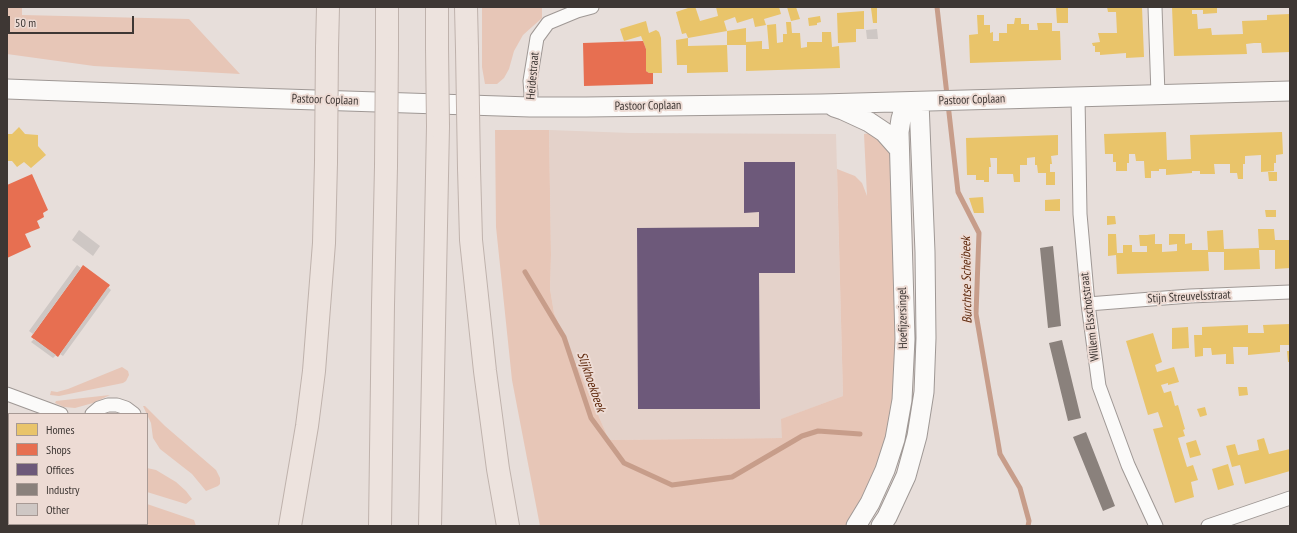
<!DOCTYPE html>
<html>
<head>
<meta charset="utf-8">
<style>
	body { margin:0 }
	#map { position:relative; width:1297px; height:533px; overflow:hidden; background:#e7deda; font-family:"PT Sans Narrow",sans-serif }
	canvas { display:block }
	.frame { position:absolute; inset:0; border:8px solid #3e3734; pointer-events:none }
	.legend { position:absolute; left:8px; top:413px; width:140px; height:112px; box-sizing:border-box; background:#eddbd4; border:1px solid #a79994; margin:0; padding:5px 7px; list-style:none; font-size:12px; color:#3e3734 }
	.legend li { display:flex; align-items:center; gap:8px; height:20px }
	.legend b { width:20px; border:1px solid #a79994 }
	.scale { position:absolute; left:8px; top:16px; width:126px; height:18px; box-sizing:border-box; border:2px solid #3e3734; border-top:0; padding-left:5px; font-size:12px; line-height:14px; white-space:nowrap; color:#3e3734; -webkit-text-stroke:3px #eddbd4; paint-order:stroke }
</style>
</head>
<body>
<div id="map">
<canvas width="1297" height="533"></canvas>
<div class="frame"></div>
<ul class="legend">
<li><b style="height:11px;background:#e9c46a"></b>Homes</li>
<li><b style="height:11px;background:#e76f51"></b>Shops</li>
<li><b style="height:11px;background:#6d597a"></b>Offices</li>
<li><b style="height:11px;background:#8a817c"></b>Industry</li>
<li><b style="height:11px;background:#cec7c4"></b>Other</li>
</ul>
<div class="scale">50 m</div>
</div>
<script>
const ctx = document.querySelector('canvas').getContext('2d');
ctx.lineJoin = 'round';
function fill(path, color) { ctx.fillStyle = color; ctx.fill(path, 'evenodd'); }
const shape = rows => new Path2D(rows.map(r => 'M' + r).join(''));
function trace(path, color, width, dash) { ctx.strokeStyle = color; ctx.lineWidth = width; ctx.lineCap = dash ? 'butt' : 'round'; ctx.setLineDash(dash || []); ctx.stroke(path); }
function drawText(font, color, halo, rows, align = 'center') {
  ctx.font = font + ' "PT Sans Narrow",sans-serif'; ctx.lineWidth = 4; ctx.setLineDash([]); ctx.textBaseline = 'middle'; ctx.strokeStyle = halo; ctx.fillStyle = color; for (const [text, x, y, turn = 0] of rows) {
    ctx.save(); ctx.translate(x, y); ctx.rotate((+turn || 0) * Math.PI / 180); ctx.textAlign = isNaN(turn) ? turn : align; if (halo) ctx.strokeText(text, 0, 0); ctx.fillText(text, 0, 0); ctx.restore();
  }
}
fill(shape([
	[549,130,630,133,836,134,843,396,782,419,782,438,609,440,554,313,550,289,551,255]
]), '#e4d2ca');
fill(shape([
	[7,7,22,7,22,15,189,19,240,74,94,66,7,54],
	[482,7,542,7,542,18,523,35,514,51,509,69,504,78,497,84,485,84,482,67],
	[495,130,549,130,551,255,550,289,554,313,609,440,782,438,781,419,843,396,837,169,855,176,862,183,867,196,864,134,871,133,889,149,892,164,897,340,896,391,887,441,873,481,849,526,540,526,512,380,496,227],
	[122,367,128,371,129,375,126,381,123,383,59,396,50,395,51,391,57,392,68,389],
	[110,395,93,403,75,408,64,407,55,403,56,401],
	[143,406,145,406,165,426,216,470,220,478,220,484,218,486,206,491,192,474,160,449,153,438,151,423],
	[147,468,156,470,176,482,186,491,192,499,186,504,147,492],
	[147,504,194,520,196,526,148,526,146,524,147,524]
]), '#e7c6b7');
fill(shape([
	[691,7,695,7,696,9,700,21,718,16,716,7,779,7,781,14,764,19,766,25,755,27,753,18,737,23,735,17,724,21,727,31,688,38,686,33,682,34,676,12],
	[787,7,796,7,800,19,791,21],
	[877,7,877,23,873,23,871,8],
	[1056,7,1068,7,1068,23,1057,23],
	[1107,7,1142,7,1144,57,1126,58,1126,53,1100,55,1100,52,1095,52,1095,46,1093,46,1092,43,1100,42,1098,33,1117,33,1116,12,1108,12],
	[1172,7,1217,7,1217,13,1203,14,1203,10,1192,10,1192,14,1197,14,1198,29,1211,28,1212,35,1243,34,1242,21,1267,20,1267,15,1290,14,1290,52,1262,53,1261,43,1254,43,1246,44,1247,54,1174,56],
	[864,11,864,29,856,29,856,42,838,43,837,13],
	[977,15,984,15,984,25,990,25,990,33,993,32,993,41,999,41,999,33,1007,33,1007,24,1014,24,1015,18,1021,18,1021,24,1029,24,1029,30,1038,30,1037,23,1052,23,1052,31,1060,31,1061,60,970,63,969,35,978,34],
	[820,16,821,22,817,23,817,25,809,26,808,18],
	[646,21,649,33,656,30,659,32,661,38,662,73,649,73,646,71,646,49,641,36,624,41,620,29],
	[786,22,791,22,792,33,800,33,801,48,807,47,807,42,822,42,822,32,831,32,832,47,839,46,840,68,746,71,746,45,727,45,727,31,746,28,746,42,762,41,762,49,769,49,767,25,776,24,777,43,783,42,783,34,787,34],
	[688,38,688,46,727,45,728,72,687,73,687,65,677,65,676,40],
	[19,127,25,134,38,135,38,146,46,155,31,168,24,162,17,167,12,161,7,161,7,134,12,134],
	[1166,132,1167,160,1191,159,1190,135,1282,132,1283,154,1276,155,1276,163,1274,163,1274,171,1261,172,1261,155,1245,156,1245,164,1243,164,1243,179,1238,179,1237,173,1230,173,1230,164,1214,164,1215,174,1200,174,1200,171,1192,171,1192,173,1166,175,1166,169,1159,169,1159,171,1151,171,1151,178,1145,178,1144,161,1136,161,1135,154,1129,154,1129,163,1127,163,1127,171,1116,171,1116,162,1113,162,1113,154,1105,154,1104,134],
	[1058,135,1058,155,1051,156,1052,164,1050,164,1050,172,1055,172,1055,185,1046,185,1046,173,1038,173,1037,165,1035,165,1035,157,1027,158,1027,165,1020,165,1020,182,1014,182,1013,174,997,174,997,158,990,158,991,167,989,167,989,182,984,182,984,180,976,180,976,175,967,175,966,138],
	[1268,172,1277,172,1277,181,1269,181],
	[983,197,984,213,974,213,969,198],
	[1060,199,1060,211,1045,211,1045,200],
	[1265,210,1276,210,1276,217,1266,217],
	[1107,216,1115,216,1116,224,1107,225],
	[1258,229,1274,229,1275,240,1290,240,1290,268,1275,269,1275,250,1259,250,1260,269,1224,270,1224,252,1208,252,1209,271,1117,274,1116,255,1108,256,1108,234,1116,234,1117,253,1123,253,1123,245,1132,245,1132,252,1147,252,1147,246,1140,246,1139,235,1147,235,1155,234,1155,244,1162,244,1162,252,1177,251,1177,244,1169,245,1169,234,1185,234,1185,244,1192,243,1192,250,1208,250,1207,231,1223,230,1224,249,1259,248],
	[1290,324,1290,345,1280,345,1280,352,1248,355,1248,347,1233,347,1234,364,1226,364,1226,354,1212,355,1211,348,1203,348,1203,356,1195,357,1194,335,1202,335,1202,327,1248,325,1248,333,1264,333,1263,325],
	[1188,327,1189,348,1172,349,1172,328],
	[1153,333,1162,362,1155,365,1157,372,1174,367,1179,382,1168,385,1168,383,1161,385,1164,393,1171,391,1175,406,1178,405,1185,429,1183,430,1185,436,1178,438,1187,467,1193,465,1198,480,1191,482,1194,497,1175,503,1153,429,1163,427,1158,412,1148,415,1126,341],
	[1287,351,1290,351,1290,362,1288,362],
	[1238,387,1247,387,1248,395,1239,396],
	[1205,407,1207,415,1200,417,1197,409],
	[1264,438,1269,454,1290,449,1290,471,1245,484,1240,465,1232,467,1226,446,1235,444,1238,455,1259,450,1257,440],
	[1196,440,1201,455,1190,458,1186,443],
	[1228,464,1234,485,1218,490,1212,469]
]), '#e9c46a');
fill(shape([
	[643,41,646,49,646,71,649,73,653,73,653,84,584,86,583,43],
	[32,174,48,210,43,213,44,217,37,221,40,228,25,234,31,247,7,258,7,185],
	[83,265,110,285,58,357,31,337]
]), '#e76f51');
fill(shape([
	[744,162,795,162,795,273,759,273,760,409,638,409,637,228,759,227,759,212,744,213]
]), '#6d597a');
fill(shape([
	[1053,246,1061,326,1048,328,1040,248],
	[1062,340,1081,418,1068,421,1049,343],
	[1086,432,1115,506,1103,511,1073,437]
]), '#8a817c');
trace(shape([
	[937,7,958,192,979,233,976,314,1000,454,1020,488,1029,521,1028,526],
	[525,272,564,337,591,418,624,463,672,485,732,477,802,436,818,431,860,434]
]), '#c79d8a', 5);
fill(shape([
	[877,29,878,39,867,39,866,30],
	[79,230,100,246,93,256,72,240],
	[77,265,81,268,33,334,29,331],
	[108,287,111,290,63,356,60,354],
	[34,339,56,355,53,358,31,342]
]), '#cec7c4');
const street = shape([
	[1155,7,1158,95],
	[1078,97,1080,214,1088,304,1099,386,1128,465,1156,526],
	[530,107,531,94,530,81,537,38,548,23,577,11,592,7],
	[1088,304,1190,296,1290,292],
	[7,394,61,414],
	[92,414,99,408,108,405,117,405,126,408,134,414],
	[1208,526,1290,498]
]);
const secondary = shape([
	[7,89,255,98,530,107,586,107,821,104,1290,91],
	[834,107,843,110,869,122,884,132,899,149],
	[856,526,870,503,885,470,895,439,902,400,905,339,899,132,901,119,906,102],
	[881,526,887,517,906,476,917,436,924,392,926,338,925,252,919,102]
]);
const highway = shape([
	[387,7,387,48],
	[437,7,437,48],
	[466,7,467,49],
	[327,48,328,7],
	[469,168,471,240,485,371,498,469,508,526],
	[290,526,307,426,314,371,324,243,326,162],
	[380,526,383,305,386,166],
	[430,526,438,126]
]);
trace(street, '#9f9895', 15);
trace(secondary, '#9f9895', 21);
trace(highway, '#bfb2ac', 24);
trace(street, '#fbfaf9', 13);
trace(secondary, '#fbfaf9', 19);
trace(highway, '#ede3de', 22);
const highwayBridge = shape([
	[437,48,438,126],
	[467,49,469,168],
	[326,162,327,48],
	[386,166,387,48]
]);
trace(highwayBridge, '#bfb2ac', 24, []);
trace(highwayBridge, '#ede3de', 22);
drawText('12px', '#3e3734', '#eddbd4', [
	["Heidestraat",533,76,-85],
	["Pastoor Coplaan",325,100,2],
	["Pastoor Coplaan",972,100,-2],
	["Pastoor Coplaan",648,106,-1],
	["Stijn Streuvelsstraat",1189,297,-3],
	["Willem Elsschotstraat",1090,317,-97],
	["Hoefijzersingel",903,318,-91]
]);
drawText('italic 13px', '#5e280b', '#eddbd4', [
	["Burchtse Scheibeek",967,280,-91],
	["Slijkhoekbeek",591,382,71]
]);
</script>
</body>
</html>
